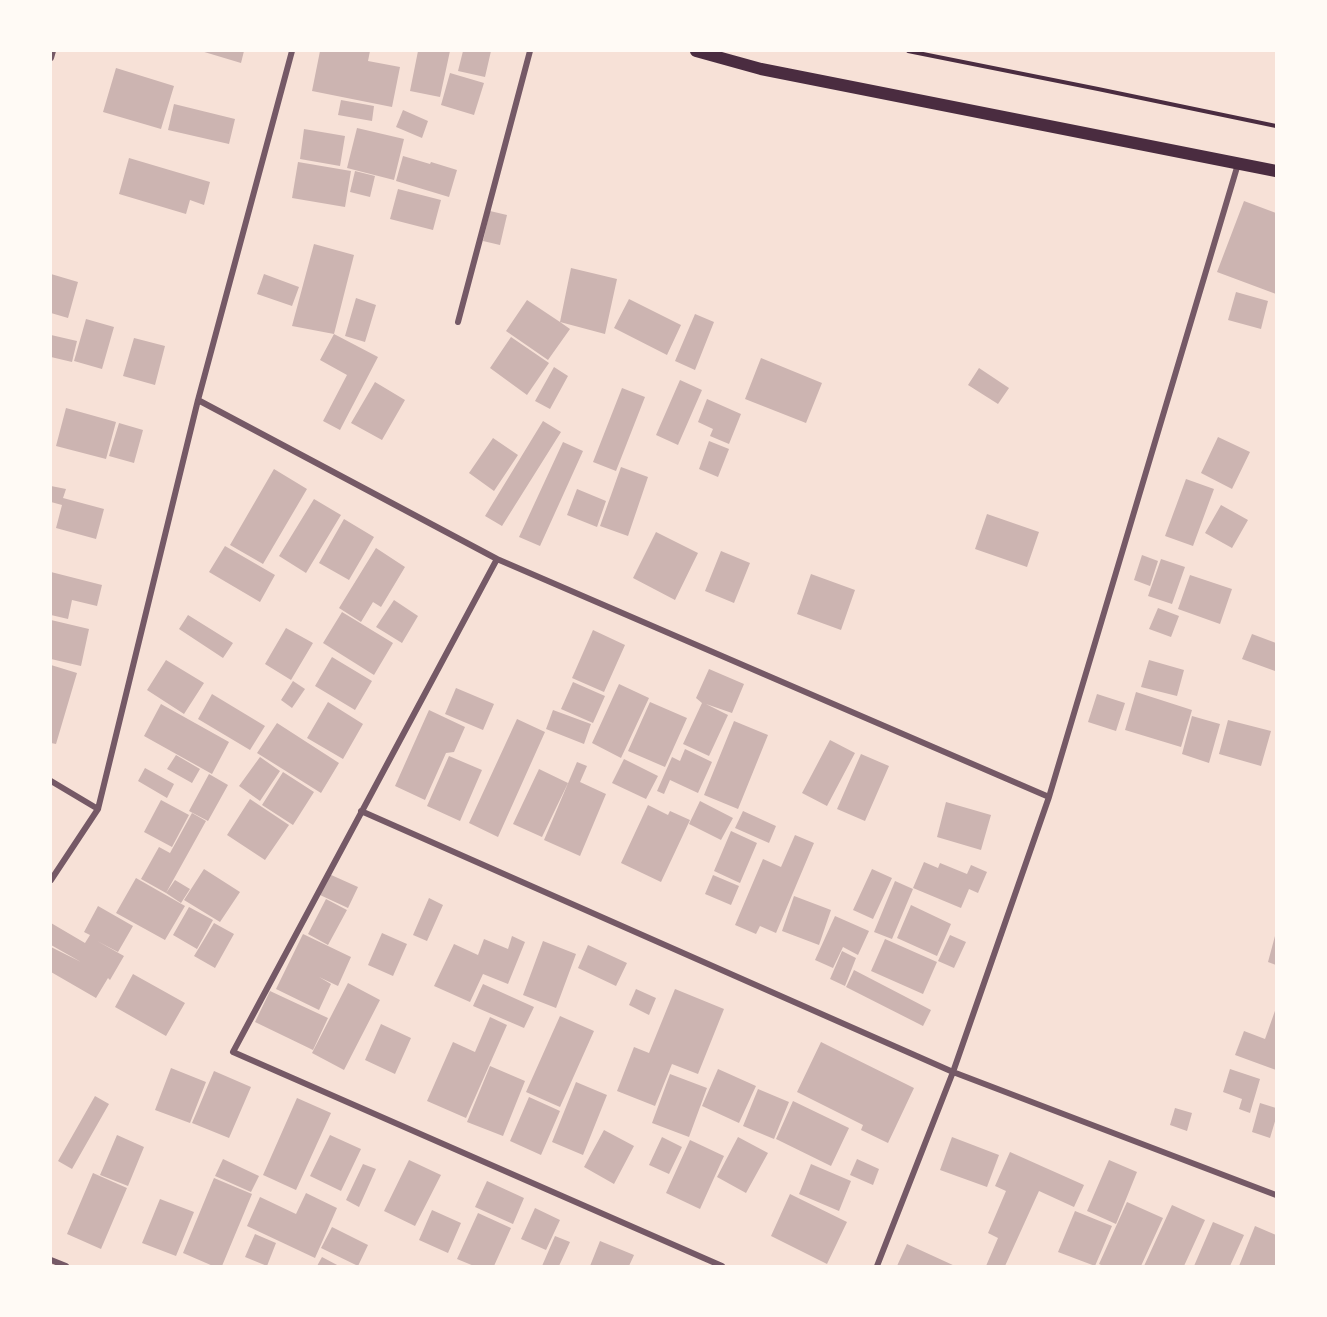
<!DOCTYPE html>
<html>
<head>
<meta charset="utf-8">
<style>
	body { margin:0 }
	#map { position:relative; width:1327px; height:1317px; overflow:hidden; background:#f7e1d7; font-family:"PT Sans Narrow",sans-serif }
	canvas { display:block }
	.frame { position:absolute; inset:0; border:52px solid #fffaf5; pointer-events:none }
</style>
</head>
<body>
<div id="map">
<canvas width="1327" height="1317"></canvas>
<div class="frame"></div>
</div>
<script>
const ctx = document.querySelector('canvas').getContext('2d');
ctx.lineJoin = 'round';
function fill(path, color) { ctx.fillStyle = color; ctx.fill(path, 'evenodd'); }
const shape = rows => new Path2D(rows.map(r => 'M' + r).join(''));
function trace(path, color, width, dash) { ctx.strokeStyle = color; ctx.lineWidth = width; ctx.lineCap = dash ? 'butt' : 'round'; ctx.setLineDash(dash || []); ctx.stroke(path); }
fill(shape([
	[201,51,244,51,241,63],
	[320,51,370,51,368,61,400,67,392,107,312,91],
	[418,51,450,51,440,97,410,91],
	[463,51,491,51,485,77,458,71],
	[116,68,174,86,161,129,103,112],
	[450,73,484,83,474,115,441,105],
	[341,100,374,106,372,121,338,115],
	[174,104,235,119,229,144,168,130],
	[403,110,428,121,422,138,396,127],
	[357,128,404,139,394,180,347,168],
	[304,129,345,136,340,166,300,159],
	[403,156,430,164,431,162,457,170,449,197,396,181],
	[129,158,210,182,204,205,190,200,186,214,119,194],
	[298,162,351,171,345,207,292,198],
	[355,171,375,176,370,197,350,192],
	[398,189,441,200,433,230,390,219],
	[1244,201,1276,213,1276,294,1217,272],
	[490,211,507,215,500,245,483,241],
	[314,244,354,255,334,334,292,326],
	[571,268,617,279,605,334,560,322,570,329,548,360,506,331,527,300,560,322],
	[51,274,78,282,68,318,51,313],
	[264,274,299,287,292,306,257,294],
	[1236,292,1268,301,1261,329,1228,320],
	[356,298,376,305,365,342,345,336],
	[629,299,681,325,667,355,614,328],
	[695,314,714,322,695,370,675,361],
	[86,319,114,327,102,369,74,361],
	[334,334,378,357,340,430,323,421,347,375,320,360],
	[51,335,77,341,72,362,51,357],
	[511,337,549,363,527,395,490,368],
	[134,338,165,346,155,385,123,376],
	[761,358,822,383,806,423,745,399],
	[554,367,568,376,550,409,535,401],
	[979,368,1009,388,998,404,968,385],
	[680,380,702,390,678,445,656,435],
	[375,382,405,400,382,440,351,423],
	[622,388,645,397,616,471,593,462],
	[707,399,741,414,729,444,710,436,713,429,698,422],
	[66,408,116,422,106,459,56,446],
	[543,421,561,432,502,526,485,516],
	[119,423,143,430,134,463,109,456],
	[1218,437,1250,452,1232,489,1201,473],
	[493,438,518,455,494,491,469,473],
	[709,441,729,449,718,477,699,469],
	[563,442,583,451,540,546,519,537],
	[621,467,648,477,628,536,600,526],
	[274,469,307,489,263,564,230,545],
	[1186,479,1214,489,1193,546,1165,536],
	[51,486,66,489,63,498,104,509,96,539,56,528,62,505,51,502],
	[577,489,606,501,597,527,567,515],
	[314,499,341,515,306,573,279,556],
	[1221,505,1248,520,1232,548,1205,533],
	[987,514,1039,532,1027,567,975,549],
	[344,519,374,537,349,580,319,563],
	[656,532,698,553,675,600,633,578],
	[225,546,275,575,260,602,209,572],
	[376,548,405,567,381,607,373,602,361,622,339,608],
	[721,551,750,563,734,603,705,591],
	[1142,555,1158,561,1150,586,1134,580],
	[1161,559,1185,567,1172,604,1148,596],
	[51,572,102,585,97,606,72,600,68,619,51,615],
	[811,574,855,590,841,630,797,614],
	[1190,575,1232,589,1220,624,1178,609],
	[394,600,418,616,402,643,376,627],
	[1158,608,1179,616,1171,637,1149,629],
	[342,612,393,643,374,675,323,643],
	[188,615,233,643,223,658,179,629],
	[51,620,89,629,81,666,51,659],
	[286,628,313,643,291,680,265,664],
	[593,630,625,645,604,692,572,678],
	[1252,634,1276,643,1275,671,1242,659],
	[332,657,372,681,355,710,315,686],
	[166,660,204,683,184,714,147,690],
	[1149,660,1184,670,1177,696,1141,687],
	[51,665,77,673,56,744,51,743],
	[709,669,744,684,732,713,706,704,728,715,709,756,683,744,702,703,696,698],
	[293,681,305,689,292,708,281,700],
	[573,682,605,696,593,723,561,709],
	[619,684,649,698,621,758,592,743],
	[456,688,494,704,483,730,445,714],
	[1136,692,1192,710,1181,747,1125,730],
	[212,694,265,726,250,750,198,719],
	[1097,694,1125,703,1116,731,1088,722],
	[328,702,363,724,343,759,307,738],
	[650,702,687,718,665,767,628,751],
	[161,704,229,742,212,774,144,736],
	[429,710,465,727,454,752,446,753,425,800,395,786],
	[553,710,591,724,584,744,546,729],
	[1192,716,1220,724,1209,763,1182,754],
	[517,719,545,732,498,837,469,823],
	[1228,720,1271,731,1261,766,1219,754],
	[734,721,768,735,738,809,704,795],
	[277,723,339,763,321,793,257,753],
	[830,740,855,753,827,806,802,793],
	[685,749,712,762,698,793,670,780,664,794,657,791,672,757,680,761],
	[861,754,889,766,865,821,837,809],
	[176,755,200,769,192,783,167,769],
	[449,756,482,770,460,821,427,806],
	[260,757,280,771,260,801,239,786],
	[624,759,658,776,646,799,612,783],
	[577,762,587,766,580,782,606,794,580,856,544,840],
	[145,768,174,784,167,798,138,781],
	[539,769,568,783,542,837,513,824],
	[283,772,314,792,293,825,262,805],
	[209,774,228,785,208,821,189,811],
	[250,799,289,825,265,860,227,835],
	[161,800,189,815,172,847,144,832],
	[700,801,733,818,721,840,689,824],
	[946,802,991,815,981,850,937,837],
	[648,805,668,815,670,811,690,820,661,882,621,863],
	[743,811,776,826,769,843,735,828],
	[192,813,206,821,166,893,141,879,159,847,170,853],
	[731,831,757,843,740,883,714,871],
	[795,835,814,843,776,933,760,926,756,934,735,925,763,859,781,867],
	[924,862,938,868,940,863,967,874,971,865,987,872,978,893,969,889,961,908,913,888],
	[204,869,240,892,220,922,184,900],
	[872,869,892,878,873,919,853,910],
	[329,874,358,887,348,908,320,895],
	[713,875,739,886,731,905,705,894],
	[136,878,185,906,165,940,116,913],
	[175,880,190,889,181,903,166,893],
	[895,881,913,889,892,939,874,932],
	[794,896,831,910,819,945,782,931],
	[429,898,443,905,427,941,413,935],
	[326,899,347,910,328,945,308,934],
	[911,905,951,924,937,956,897,938],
	[98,906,133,926,118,952,97,941,124,956,110,980,108,978,96,998,51,972,51,947,81,962,51,945,51,923,85,943,90,935,84,932],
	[189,907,213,920,197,949,173,935],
	[835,916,869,931,858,955,843,947,833,968,815,960],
	[214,923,234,934,215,968,194,956],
	[382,933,407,944,393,976,368,965],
	[303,934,351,957,338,986,319,977,331,984,319,1010,276,989],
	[950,935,966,942,954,968,938,961],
	[512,936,525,942,508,984,483,974,470,1002,434,986,454,944,478,955,484,939,508,949],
	[1275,936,1276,936,1276,965,1268,962],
	[885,939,937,962,923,994,871,971],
	[543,941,576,954,556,1008,523,995],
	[588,945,627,963,616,986,578,968],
	[842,951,856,958,845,986,830,979],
	[854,970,931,1010,923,1026,846,987],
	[133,974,185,1003,166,1036,115,1007],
	[348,983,380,1000,344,1070,312,1053],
	[483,984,534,1007,524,1028,473,1006],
	[636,989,656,998,649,1015,629,1005],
	[675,989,724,1009,698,1074,672,1064,655,1106,617,1091,634,1047,649,1053],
	[270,991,328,1018,313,1050,255,1022],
	[1276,1008,1276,1070,1235,1055,1244,1031,1265,1039],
	[560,1016,594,1031,560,1107,526,1092],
	[490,1017,507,1025,466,1118,427,1101,453,1042,475,1052],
	[381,1024,411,1038,395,1074,365,1060],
	[821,1042,914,1088,888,1143,861,1130,863,1125,797,1092],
	[490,1066,525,1081,503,1136,467,1122],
	[171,1068,206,1082,190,1123,155,1110],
	[718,1069,756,1086,739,1123,702,1106],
	[1230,1069,1260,1079,1250,1113,1239,1109,1242,1099,1223,1092],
	[214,1071,251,1087,229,1138,192,1123],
	[670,1074,707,1088,689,1137,652,1123],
	[576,1082,607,1095,583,1155,552,1142],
	[758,1089,789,1102,774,1139,743,1126],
	[95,1096,109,1104,72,1169,58,1161],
	[529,1097,560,1111,541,1155,510,1141],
	[297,1098,331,1113,296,1190,263,1175],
	[793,1101,849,1128,831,1166,776,1139],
	[1260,1103,1276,1108,1276,1118,1270,1138,1252,1132],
	[1175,1108,1192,1113,1187,1131,1170,1125],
	[604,1130,634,1146,614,1184,584,1167],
	[117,1135,144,1147,128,1186,100,1175],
	[330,1135,361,1149,341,1191,310,1176],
	[662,1137,682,1147,669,1174,649,1165],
	[738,1137,768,1153,746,1193,717,1177],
	[952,1137,999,1155,987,1187,940,1170],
	[690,1140,724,1156,700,1209,666,1193],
	[1010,1152,1084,1185,1074,1207,1039,1191,1005,1266,986,1266,998,1238,988,1233,1006,1191,995,1186],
	[223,1159,259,1176,251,1192,215,1176],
	[857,1159,879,1169,873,1185,850,1175],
	[409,1160,441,1175,415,1226,384,1211],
	[1109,1160,1137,1172,1116,1224,1087,1211],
	[363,1164,376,1169,359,1207,346,1200],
	[811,1164,851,1181,839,1211,799,1194],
	[93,1173,127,1188,101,1249,67,1234],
	[214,1178,252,1194,222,1266,213,1266,183,1253],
	[487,1181,524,1198,513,1224,475,1207],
	[306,1193,337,1208,315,1258,247,1226,260,1197,296,1214],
	[790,1194,847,1222,827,1264,771,1236],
	[160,1199,194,1212,176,1256,142,1243],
	[1127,1202,1163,1218,1141,1266,1103,1266,1099,1264],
	[1172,1205,1205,1220,1184,1266,1144,1266],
	[535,1208,560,1220,546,1250,521,1239],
	[432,1210,461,1223,448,1253,419,1240],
	[1075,1211,1112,1226,1095,1266,1058,1252],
	[478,1213,511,1228,494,1266,474,1266,457,1259],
	[1213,1222,1244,1235,1230,1266,1194,1266],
	[1255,1226,1276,1235,1276,1266,1239,1266],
	[332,1227,368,1245,358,1266,321,1248],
	[255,1234,276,1243,267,1266,245,1257],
	[555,1236,570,1242,559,1266,542,1266],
	[600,1241,634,1255,629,1266,590,1266],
	[907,1244,955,1266,897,1266],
	[322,1257,339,1266,317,1266]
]), '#ccb4b1');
trace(shape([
	[908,51,1098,89,1276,126]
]), '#4a2c40', 4);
trace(shape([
	[51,58,53,51],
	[458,322,530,51],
	[198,400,497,559,1049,797],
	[497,559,233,1052,722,1266],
	[51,781,98,809],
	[361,811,953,1072,1276,1195],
	[51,880,98,809,198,400,292,51],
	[51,1260,66,1266],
	[877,1266,953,1072,1049,797,1238,164]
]), '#755966', 6);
trace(shape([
	[696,51,761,69,1276,171]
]), '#4a2c40', 12);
</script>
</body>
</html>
